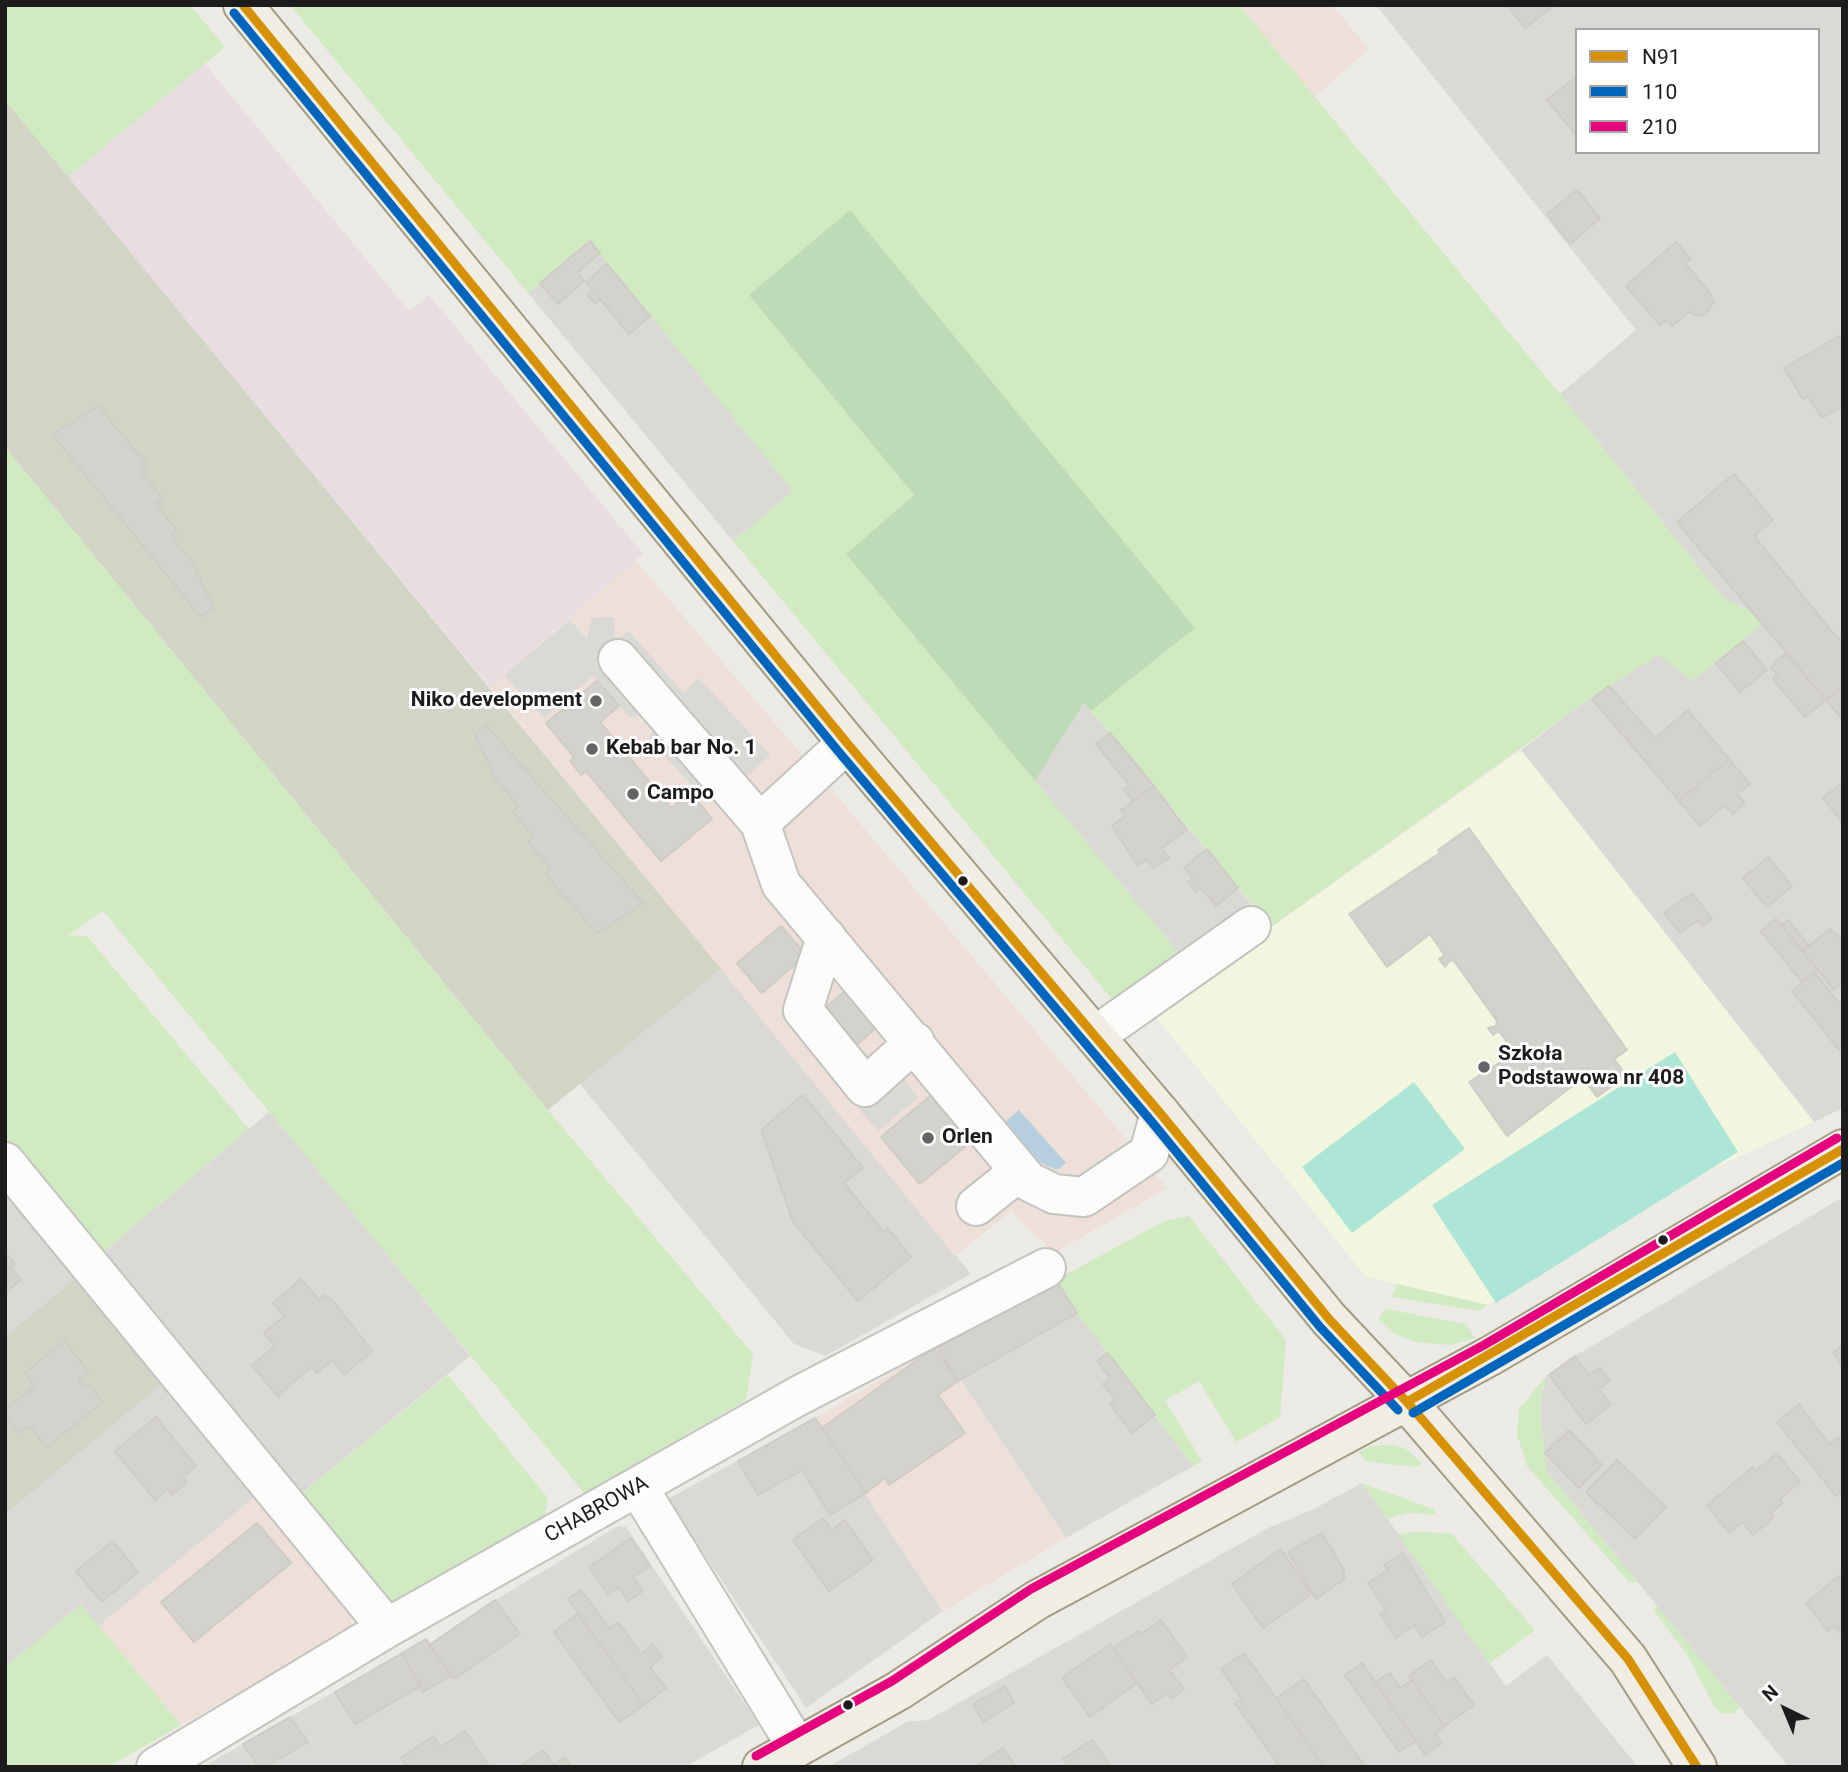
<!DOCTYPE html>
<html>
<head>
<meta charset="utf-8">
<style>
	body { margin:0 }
	#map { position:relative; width:1848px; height:1772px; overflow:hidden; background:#ebeae4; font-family:Roboto,sans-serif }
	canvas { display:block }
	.frame { position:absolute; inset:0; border:7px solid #1c1c1c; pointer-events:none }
	.legend { position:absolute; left:1575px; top:28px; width:245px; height:126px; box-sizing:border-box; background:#fff; border:2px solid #a4a4a4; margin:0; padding:9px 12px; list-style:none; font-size:21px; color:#1c1c1c }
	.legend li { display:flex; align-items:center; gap:14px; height:35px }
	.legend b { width:35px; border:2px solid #a4a4a4 }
	.north { position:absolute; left:1750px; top:1674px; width:70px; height:70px; -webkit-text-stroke:5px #fff; paint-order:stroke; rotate:317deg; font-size:19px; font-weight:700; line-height:28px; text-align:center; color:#1c1c1c }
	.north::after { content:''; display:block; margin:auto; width:24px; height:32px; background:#1c1c1c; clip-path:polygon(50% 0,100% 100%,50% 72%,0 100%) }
</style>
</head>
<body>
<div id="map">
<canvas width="1848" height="1772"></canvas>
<div class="frame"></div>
<ul class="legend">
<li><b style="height:9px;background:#d69104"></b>N91</li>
<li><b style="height:9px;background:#0065bd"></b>110</li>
<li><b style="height:9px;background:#e5007d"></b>210</li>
</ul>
<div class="north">N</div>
</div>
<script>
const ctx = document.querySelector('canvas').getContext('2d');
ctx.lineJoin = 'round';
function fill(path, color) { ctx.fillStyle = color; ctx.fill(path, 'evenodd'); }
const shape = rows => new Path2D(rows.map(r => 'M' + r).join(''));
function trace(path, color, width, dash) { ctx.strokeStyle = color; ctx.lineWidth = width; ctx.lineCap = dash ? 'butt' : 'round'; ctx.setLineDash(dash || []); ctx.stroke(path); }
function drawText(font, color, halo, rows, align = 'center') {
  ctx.font = font + ' Roboto,sans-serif'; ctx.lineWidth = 6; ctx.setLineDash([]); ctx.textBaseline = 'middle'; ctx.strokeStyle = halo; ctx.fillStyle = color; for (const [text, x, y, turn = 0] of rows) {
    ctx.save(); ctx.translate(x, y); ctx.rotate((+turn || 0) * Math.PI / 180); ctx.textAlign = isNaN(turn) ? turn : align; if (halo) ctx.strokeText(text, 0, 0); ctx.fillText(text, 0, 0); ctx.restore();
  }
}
fill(shape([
	[1376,5,1843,5,1843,1108,1814,1122,1521,750,1571,712,1658,654,1692,680,1743,641,1753,612,1723,598,1560,394,1636,330],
	[1577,30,1818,30,1818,152,1577,152],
	[590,241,794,491,733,541,528,293],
	[1084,703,1256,910,1184,959,1035,781],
	[721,969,971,1274,825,1356,794,1344,579,1083],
	[270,1111,470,1356,298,1496,101,1254],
	[5,1183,81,1274,5,1336],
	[1843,1197,1843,1767,1789,1767,1546,1470,1540,1407,1546,1376,1575,1356],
	[1056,1280,1077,1313,1193,1466,1066,1538,961,1381,958,1381,938,1348],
	[167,1380,260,1493,99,1626,81,1605,5,1667,5,1512],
	[815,1418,943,1611,806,1708,668,1499],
	[1362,1483,1506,1686,1547,1655,1638,1767,828,1767,907,1722,928,1720,1268,1528,1312,1510],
	[618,1526,626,1527,759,1725,685,1767,203,1767,426,1639,429,1645,495,1600]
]), '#dad9d6');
fill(shape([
	[1239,5,1332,5,1369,49,1314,97],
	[636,561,815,770,1167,1188,1054,1253,1011,1211,955,1256,490,687],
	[934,1348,938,1348,1066,1538,943,1611,815,1418],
	[260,1493,353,1607,350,1630,181,1725,99,1626]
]), '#eedfd8');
fill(shape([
	[205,64,409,311,429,295,643,554,490,687,68,177]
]), '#e9dde2');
fill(shape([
	[1521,750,1814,1122,1708,1171,1488,1305,1366,1277,1152,1012]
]), '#f2f6de');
fill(shape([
	[5,100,721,969,548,1110,5,447],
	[81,1274,167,1380,6,1513,5,1336]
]), '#d2d5c5');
fill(shape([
	[5,5,190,5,225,47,68,177,5,100],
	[290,5,1239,5,1560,394,1723,598,1753,612,1763,624,1692,681,1658,655,1571,712,1271,927,1091,711,1194,629,750,296,914,495,846,554,1184,959,1115,1003,733,541,793,491,590,241,528,293],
	[5,447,548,1110,753,1354,746,1400,585,1494,103,911,68,935,87,936,249,1129,101,1254,5,1138],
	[1189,1216,1286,1340,1280,1417,1236,1442,1199,1381,1165,1401,1202,1461,1193,1466,1077,1313,1056,1280,1164,1221],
	[1397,1284,1488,1305,1479,1311,1392,1297],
	[1385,1309,1466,1324,1475,1338,1451,1345,1415,1342,1397,1335,1378,1320],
	[448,1375,547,1497,545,1518,389,1607,298,1496],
	[1546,1376,1540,1407,1546,1470,1638,1582,1629,1582,1527,1466,1517,1434,1519,1409],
	[1393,1445,1405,1448,1422,1463,1416,1467,1365,1461,1359,1452,1371,1446],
	[1362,1483,1433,1509,1438,1515,1408,1513,1387,1519],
	[1413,1532,1451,1533,1535,1630,1489,1664,1398,1535],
	[81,1604,181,1725,108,1767,5,1767,5,1667],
	[1657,1605,1740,1707,1734,1713,1722,1713,1714,1706,1688,1656,1654,1611]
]), '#d0ebc1');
fill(shape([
	[850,210,1195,628,1091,711,1084,703,1035,781,846,554,914,495,749,295]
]), '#bedbb8');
fill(shape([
	[1675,1052,1738,1152,1496,1303,1432,1205],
	[1414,1082,1465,1149,1352,1233,1302,1167]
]), '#ade5d7');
fill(shape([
	[614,617,615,643,628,630,683,693,699,678,770,755,722,799,704,779,694,788,648,737,663,723,646,715,629,717,593,676,544,718,504,675,570,620,587,639,592,618],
	[898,1072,918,1097,878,1131,857,1107]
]), '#d9d9d6');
fill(shape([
	[1019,1110,1066,1163,1057,1170,1033,1159,1003,1124]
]), '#b6cfe0');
const building = shape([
	[1507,5,1555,5,1525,28,1507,5],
	[1577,76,1577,136,1547,100,1577,76],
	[1577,190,1600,218,1570,244,1547,214,1577,190],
	[590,241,600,253,577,273,584,281,558,304,540,283,590,241],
	[1676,242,1691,259,1685,263,1710,293,1714,302,1706,314,1699,316,1689,312,1672,326,1667,320,1660,325,1626,286,1676,242],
	[607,264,650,316,629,334,600,299,595,303,587,295,593,290,586,282,607,264],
	[1839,336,1843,342,1843,406,1822,418,1808,396,1803,399,1784,368,1839,336],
	[98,406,148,466,141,472,163,499,156,504,177,530,171,535,193,563,213,608,201,617,52,434,98,406],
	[1734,474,1773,520,1754,536,1838,639,1843,636,1843,687,1826,700,1677,522,1734,474],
	[1743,641,1767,670,1740,692,1716,663,1743,641],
	[1786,653,1826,700,1805,717,1773,679,1777,675,1771,667,1786,653],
	[597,681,619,706,600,722,671,808,691,793,712,819,661,861,586,771,581,775,570,761,574,757,546,723,597,681],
	[1609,686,1655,738,1688,710,1729,759,1679,801,1592,699,1609,686],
	[1843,687,1843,720,1826,700,1843,687],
	[486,725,643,903,597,933,545,874,551,869,528,842,534,837,513,812,519,806,496,779,475,735,486,725],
	[1110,733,1154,786,1133,801,1124,789,1129,785,1096,744,1110,733],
	[1729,759,1750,784,1737,794,1745,803,1733,814,1725,805,1700,826,1679,801,1729,759],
	[1843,782,1843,823,1823,798,1843,782],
	[1154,786,1187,830,1162,848,1169,858,1154,868,1147,859,1138,866,1112,826,1125,816,1121,810,1154,786],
	[1469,828,1627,1050,1614,1059,1626,1075,1597,1097,1583,1078,1507,1136,1469,1082,1515,1053,1499,1031,1493,1035,1488,1028,1496,1026,1497,1021,1454,961,1450,960,1445,967,1439,959,1445,956,1430,934,1387,967,1349,914,1440,853,1438,850,1469,828],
	[1207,849,1238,888,1216,906,1201,888,1196,892,1188,882,1193,878,1184,867,1207,849],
	[1768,857,1792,886,1767,907,1743,878,1768,857],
	[1692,893,1712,919,1702,926,1698,920,1680,933,1664,913,1692,893],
	[1776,919,1819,971,1802,982,1761,931,1776,919],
	[1788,920,1809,946,1803,951,1781,925,1788,920],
	[781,926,806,955,762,993,737,963,781,926],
	[1830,929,1843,940,1843,982,1834,990,1803,951,1830,929],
	[1815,973,1843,1008,1843,1046,1839,1050,1792,991,1815,973],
	[851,986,882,1023,831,1067,800,1029,851,986],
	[935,1092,974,1139,920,1184,881,1137,935,1092],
	[803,1095,863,1168,844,1183,884,1232,888,1228,911,1257,858,1301,793,1222,761,1130,803,1095],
	[5,1252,15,1264,11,1267,21,1280,5,1293,5,1252],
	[301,1279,319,1300,325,1295,334,1302,372,1351,344,1375,332,1360,317,1373,312,1367,279,1394,279,1398,252,1365,275,1346,264,1333,284,1316,273,1303,301,1279],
	[1056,1280,1077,1313,958,1381,938,1348,1056,1280],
	[64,1341,89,1372,78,1380,84,1387,88,1384,103,1402,47,1447,29,1426,20,1433,5,1415,5,1410,35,1386,25,1373,64,1341],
	[1843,1345,1843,1366,1833,1353,1843,1345],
	[934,1348,958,1381,938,1395,965,1433,889,1485,885,1478,866,1493,822,1428,934,1348],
	[1108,1353,1155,1415,1132,1433,1110,1404,1115,1400,1103,1384,1110,1378,1097,1361,1108,1353],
	[1575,1356,1589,1375,1600,1368,1610,1381,1599,1389,1611,1405,1586,1424,1549,1375,1575,1356],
	[1799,1404,1829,1444,1838,1437,1843,1443,1843,1491,1836,1496,1777,1422,1799,1404],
	[156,1417,196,1466,183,1477,187,1482,172,1495,168,1489,155,1500,115,1451,156,1417],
	[815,1418,866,1493,830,1515,802,1470,758,1495,738,1461,815,1418],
	[1569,1430,1602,1465,1579,1488,1545,1453,1569,1430],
	[1777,1453,1800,1482,1780,1499,1783,1503,1770,1513,1774,1517,1753,1535,1742,1522,1729,1533,1707,1505,1753,1467,1756,1471,1777,1453],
	[1617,1460,1666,1507,1635,1539,1586,1492,1617,1460],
	[823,1518,832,1530,845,1520,873,1560,829,1591,793,1540,823,1518],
	[257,1523,291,1563,194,1642,161,1602,257,1523],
	[1322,1533,1344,1570,1344,1579,1316,1599,1288,1552,1322,1533],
	[631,1538,650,1566,633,1577,643,1591,628,1601,619,1587,608,1595,589,1567,631,1538],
	[113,1541,138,1572,102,1602,76,1571,113,1541],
	[1281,1549,1311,1594,1263,1628,1232,1584,1281,1549],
	[1403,1553,1445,1622,1422,1637,1414,1625,1396,1638,1380,1614,1386,1610,1368,1583,1388,1570,1384,1565,1403,1553],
	[1843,1573,1843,1636,1834,1626,1828,1631,1806,1603,1843,1573],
	[581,1590,609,1628,618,1622,641,1654,653,1644,662,1657,650,1667,666,1688,644,1705,568,1599,581,1590],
	[495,1600,520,1634,454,1679,429,1645,495,1600],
	[578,1614,644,1705,619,1722,554,1632,578,1614],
	[1161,1620,1187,1657,1169,1670,1184,1689,1171,1699,1167,1693,1152,1704,1113,1648,1138,1631,1141,1634,1161,1620],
	[426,1639,451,1676,423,1692,402,1653,426,1639],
	[1110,1644,1137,1683,1090,1717,1062,1678,1110,1644],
	[402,1653,421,1686,355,1724,335,1692,402,1653],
	[1244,1653,1276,1698,1324,1767,1280,1767,1235,1703,1242,1699,1221,1669,1244,1653],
	[1431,1660,1446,1682,1454,1677,1474,1705,1444,1726,1409,1676,1431,1660],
	[1362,1663,1416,1741,1399,1752,1345,1675,1362,1663],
	[1390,1673,1400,1688,1412,1680,1444,1726,1435,1733,1442,1743,1425,1755,1375,1682,1390,1673],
	[1304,1679,1365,1767,1324,1767,1276,1698,1304,1679],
	[1005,1686,1014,1703,983,1722,973,1704,1005,1686],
	[290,1717,308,1742,265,1767,259,1767,243,1744,290,1717],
	[465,1731,490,1767,406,1767,401,1758,433,1736,441,1747,465,1731],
	[1092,1740,1111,1767,1069,1767,1063,1759,1092,1740],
	[1003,1748,1016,1767,975,1767,1003,1748],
	[543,1750,554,1765,565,1757,572,1767,520,1767,543,1750]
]);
fill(building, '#d4d2cc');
trace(building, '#ceccc5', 2);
const minor = shape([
	[618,659,760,823],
	[847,743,760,823,781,884,1028,1181,1054,1194,1084,1197,1149,1153,1160,1113],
	[826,937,803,1010,865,1087,915,1042],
	[1095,1036,1251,926],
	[5,1162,387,1628],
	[976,1206,1020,1171],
	[638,1487,797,1747],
	[156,1767,387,1628,798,1396,1046,1268]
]);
const major = shape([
	[243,5,847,743,1160,1113,1329,1319,1407,1402,1628,1659,1697,1767],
	[762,1767,898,1691,1037,1600,1490,1356,1843,1149]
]);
trace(minor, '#c3c3c0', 42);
trace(major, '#a19c81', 42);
trace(minor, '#fcfcfb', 38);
trace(major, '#f0ede3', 38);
trace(shape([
	[243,5,847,743,1160,1113,1329,1319,1407,1402,1628,1659,1697,1767],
	[1407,1402,1843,1149]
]), '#d69104', 9);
trace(shape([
	[234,13,838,751,1151,1121,1320,1327,1398,1410],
	[1413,1413,1843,1163]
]), '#0065bd', 9);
trace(shape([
	[756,1756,892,1681,1031,1589,1484,1345,1837,1138]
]), '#e5007d', 9);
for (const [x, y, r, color] of [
	[596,701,7,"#646462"],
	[592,749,7,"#646462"],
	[633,794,7,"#646462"],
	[963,881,6,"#1c1c1c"],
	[1484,1067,7,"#646462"],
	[928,1138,7,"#646462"],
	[1663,1240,6,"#1c1c1c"],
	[848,1705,6,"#1c1c1c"]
]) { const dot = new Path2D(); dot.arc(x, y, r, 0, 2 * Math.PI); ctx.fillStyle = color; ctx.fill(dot); trace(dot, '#fff', 2.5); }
drawText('bold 21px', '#1c1c1c', '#fff', [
	["Niko development",582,701,"right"],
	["Kebab bar No. 1",606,749],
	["Campo",647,794],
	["Szkoła",1498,1055],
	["Podstawowa nr 408",1498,1079],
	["Orlen",942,1138]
], 'left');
drawText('21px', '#1c1c1c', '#fff', [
	["CHABROWA",597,1510,-29]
]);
</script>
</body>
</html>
